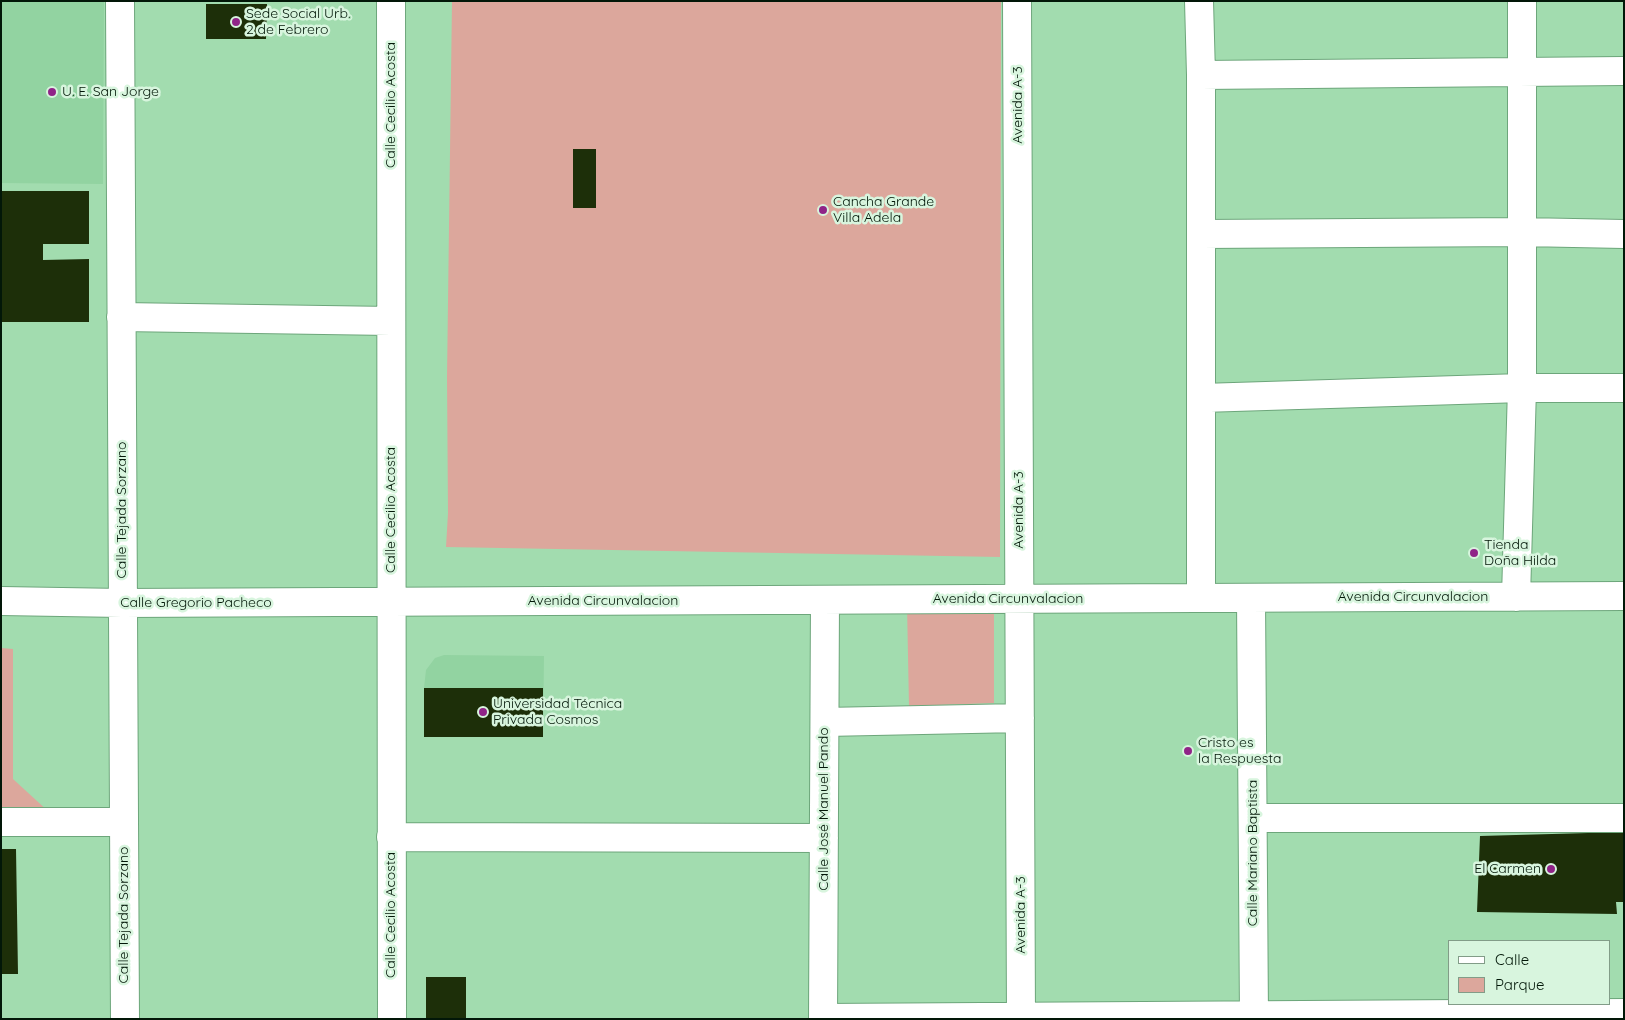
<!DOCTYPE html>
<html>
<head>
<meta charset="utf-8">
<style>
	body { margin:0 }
	#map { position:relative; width:1625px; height:1020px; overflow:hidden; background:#a2dcaf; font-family:Quicksand,sans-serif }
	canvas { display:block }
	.frame { position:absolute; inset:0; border:2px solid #021708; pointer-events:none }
	.legend { position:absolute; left:1448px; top:940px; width:162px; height:65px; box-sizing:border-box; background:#d8f5de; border:1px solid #829c88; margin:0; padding:6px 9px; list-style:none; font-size:15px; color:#021708 }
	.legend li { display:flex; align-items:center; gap:10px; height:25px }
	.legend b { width:25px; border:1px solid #829c88 }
</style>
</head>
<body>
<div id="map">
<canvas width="1625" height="1020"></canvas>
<div class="frame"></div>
<ul class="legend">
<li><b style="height:6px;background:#fff"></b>Calle</li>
<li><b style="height:14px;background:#dca79c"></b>Parque</li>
</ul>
</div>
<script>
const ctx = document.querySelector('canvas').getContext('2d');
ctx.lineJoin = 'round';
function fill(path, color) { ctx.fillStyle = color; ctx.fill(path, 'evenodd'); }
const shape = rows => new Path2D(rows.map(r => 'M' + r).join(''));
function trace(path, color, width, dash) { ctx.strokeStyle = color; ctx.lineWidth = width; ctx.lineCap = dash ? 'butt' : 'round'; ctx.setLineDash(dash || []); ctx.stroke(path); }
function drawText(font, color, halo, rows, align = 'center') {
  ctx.font = font + ' Quicksand,sans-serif'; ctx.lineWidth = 5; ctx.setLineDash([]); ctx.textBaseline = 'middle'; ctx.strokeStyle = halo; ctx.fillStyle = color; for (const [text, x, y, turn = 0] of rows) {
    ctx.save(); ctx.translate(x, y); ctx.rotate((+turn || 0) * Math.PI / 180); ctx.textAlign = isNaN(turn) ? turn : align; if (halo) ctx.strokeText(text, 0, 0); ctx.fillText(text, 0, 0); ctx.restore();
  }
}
fill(shape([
	[1,1,104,1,103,184,1,183],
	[444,655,544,656,543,737,424,737,424,688,426,670,435,658]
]), '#92d3a1');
fill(shape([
	[452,1,1001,1,1000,557,446,547,448,513,447,377],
	[994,600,994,703,909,706,907,605],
	[1,648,13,649,13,779,49,812,1,812]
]), '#dca79c');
fill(shape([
	[206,4,267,4,266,39,206,39],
	[573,149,596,149,596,208,573,208],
	[1,191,89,191,89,244,43,244,43,260,89,259,89,322,1,322],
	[424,688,543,688,543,737,424,737],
	[1624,832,1624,902,1616,902,1617,914,1477,912,1480,836],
	[1,849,16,849,18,974,1,974],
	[426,977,466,977,466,1019,426,1019]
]), '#1d2f09');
const minor = shape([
	[120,1,125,1019],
	[391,1,392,1019],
	[1017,1,1021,1019],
	[1199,1,1201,75,1201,598],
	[1201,75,1624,71],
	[1201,234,1523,232,1624,234],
	[121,317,391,321],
	[1202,398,1522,388,1624,388],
	[1516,597,1522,388,1522,1],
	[1251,598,1254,1019],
	[1,601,122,603,1624,596],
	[825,722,1020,718],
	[1253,818,1624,818],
	[1,822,124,822],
	[391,837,824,838],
	[823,1018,1624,1013],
	[823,1019,825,600]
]);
trace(minor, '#6da67b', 30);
trace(minor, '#fff', 28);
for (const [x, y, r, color] of [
	[236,22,5,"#902488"],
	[52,92,5,"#902488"],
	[823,210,5,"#902488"],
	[1474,553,5,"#902488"],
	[483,712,5,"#902488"],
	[1188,751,5,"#902488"],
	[1551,869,5,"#902488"]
]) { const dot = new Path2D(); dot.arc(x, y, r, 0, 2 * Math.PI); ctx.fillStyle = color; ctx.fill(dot); trace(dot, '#d8f5de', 2); }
drawText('14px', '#021708', '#d8f5de', [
	["Sede Social Urb.",246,14],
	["2 de Febrero",246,30],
	["U. E. San Jorge",62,92],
	["Cancha Grande",833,202],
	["Villa Adela",833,218],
	["Tienda",1484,545],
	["Doña Hilda",1484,561],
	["Universidad Técnica",493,704],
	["Privada Cosmos",493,720],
	["Cristo es",1198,743],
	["la Respuesta",1198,759],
	["El Carmen",1541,869,"right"]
], 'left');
drawText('14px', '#021708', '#d8f5de', [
	["Calle Cecilio Acosta",391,105,-90],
	["Avenida A-3",1018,105,-90],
	["Calle Tejada Sorzano",122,510,-90],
	["Calle Cecilio Acosta",391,510,-90],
	["Avenida A-3",1019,510,-90],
	["Avenida Circunvalacion",1413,597],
	["Avenida Circunvalacion",1008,599],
	["Avenida Circunvalacion",603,601],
	["Calle Gregorio Pacheco",196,603],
	["Calle José Manuel Pando",824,809,-90],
	["Calle Mariano Baptista",1253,853,-90],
	["Calle Tejada Sorzano",124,915,-90],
	["Calle Cecilio Acosta",391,915,-90],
	["Avenida A-3",1021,915,-90]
]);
</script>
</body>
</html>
